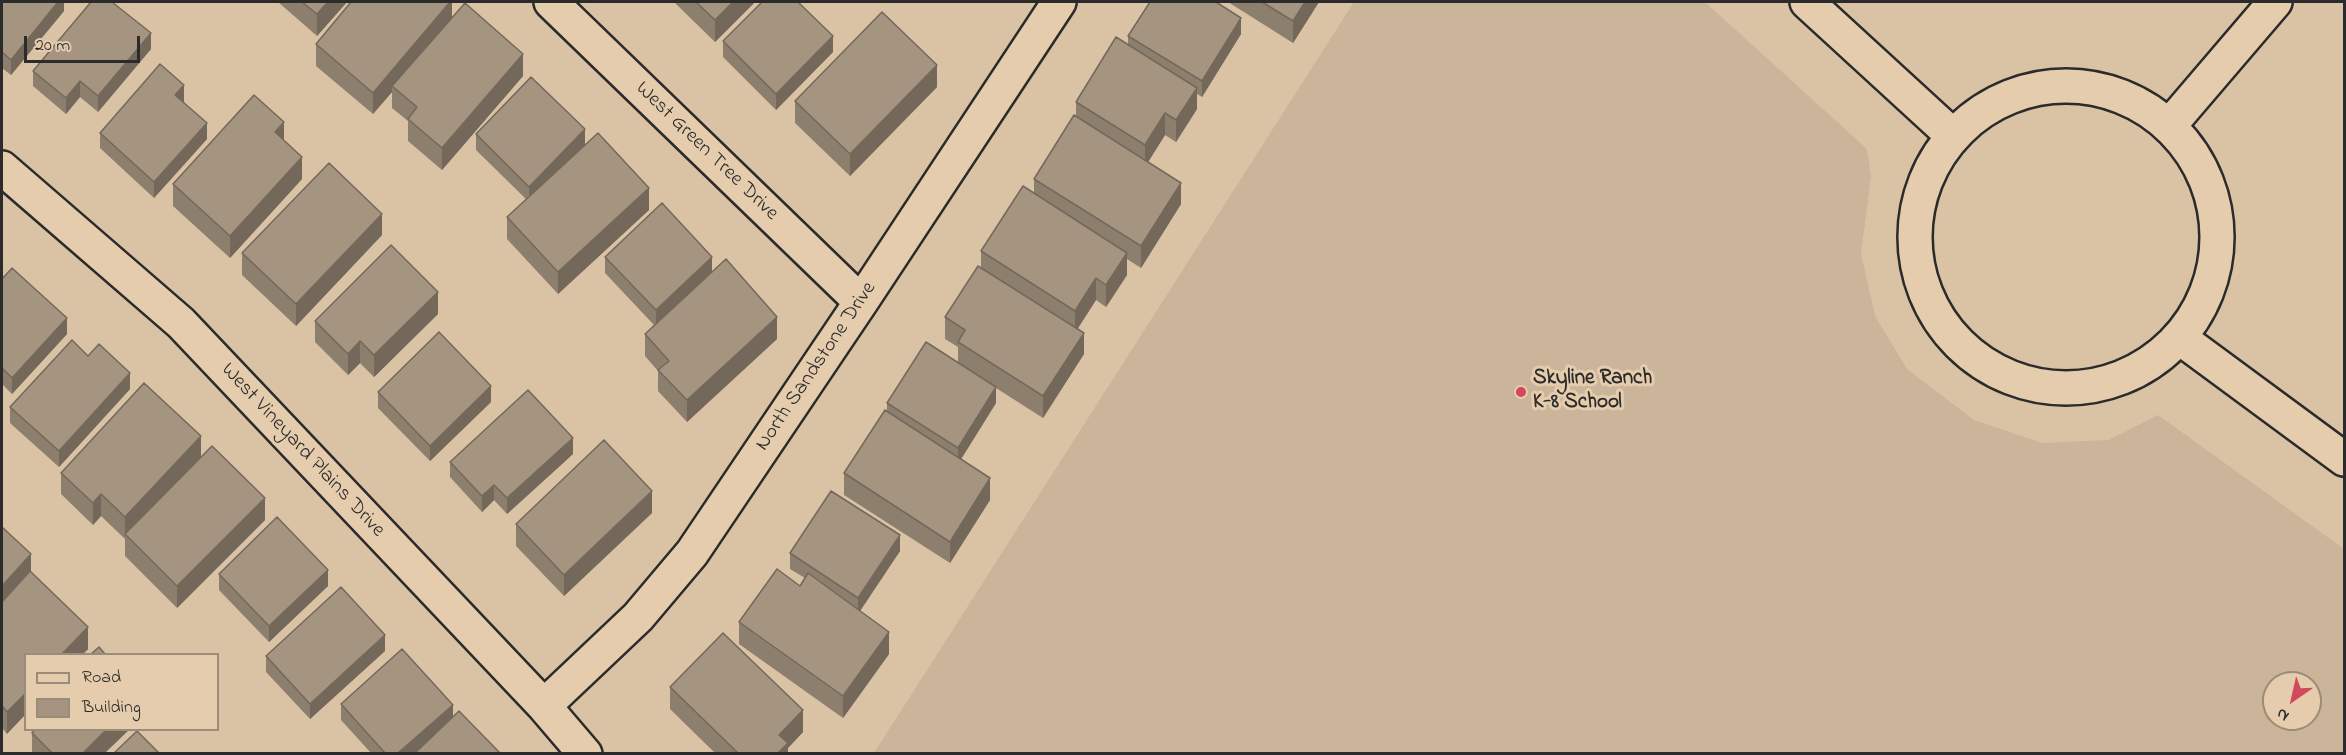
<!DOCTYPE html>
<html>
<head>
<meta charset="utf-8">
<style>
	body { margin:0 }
	#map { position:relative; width:2346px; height:755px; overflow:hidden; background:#dac2a5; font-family:"Indie Flower",sans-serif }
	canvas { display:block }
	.frame { position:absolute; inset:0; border:3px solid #2b2b2b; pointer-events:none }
	.legend { position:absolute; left:24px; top:653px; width:195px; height:78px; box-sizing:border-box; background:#e5ccad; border:2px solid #9b8c79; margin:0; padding:8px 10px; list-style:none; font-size:18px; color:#2b2b2b }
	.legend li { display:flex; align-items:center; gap:12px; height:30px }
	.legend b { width:30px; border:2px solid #9b8c79 }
	.north { position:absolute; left:2262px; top:671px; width:60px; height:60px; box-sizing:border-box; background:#e5ccad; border:2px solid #9b8c79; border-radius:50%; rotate:214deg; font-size:16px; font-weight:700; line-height:24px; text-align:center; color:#2b2b2b }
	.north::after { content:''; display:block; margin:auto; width:21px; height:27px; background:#d1495b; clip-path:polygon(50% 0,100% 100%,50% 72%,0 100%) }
	.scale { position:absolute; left:24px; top:36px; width:116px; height:27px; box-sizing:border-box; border:3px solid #2b2b2b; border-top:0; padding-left:8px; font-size:18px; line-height:21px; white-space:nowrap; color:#2b2b2b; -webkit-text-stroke:4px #e5ccad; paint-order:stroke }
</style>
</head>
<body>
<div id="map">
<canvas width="2346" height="755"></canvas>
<div class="frame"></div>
<ul class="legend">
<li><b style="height:8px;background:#e5ccad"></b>Road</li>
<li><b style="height:16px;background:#a49480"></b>Building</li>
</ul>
<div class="north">N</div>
<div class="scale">20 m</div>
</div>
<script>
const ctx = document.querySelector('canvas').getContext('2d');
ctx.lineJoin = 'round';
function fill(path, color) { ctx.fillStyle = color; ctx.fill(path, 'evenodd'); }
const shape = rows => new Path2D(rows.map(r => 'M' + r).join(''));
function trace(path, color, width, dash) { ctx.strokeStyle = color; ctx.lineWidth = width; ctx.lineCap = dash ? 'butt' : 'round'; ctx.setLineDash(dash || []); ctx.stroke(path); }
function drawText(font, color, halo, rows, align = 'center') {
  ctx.font = font + ' "Indie Flower",sans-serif'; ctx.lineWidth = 6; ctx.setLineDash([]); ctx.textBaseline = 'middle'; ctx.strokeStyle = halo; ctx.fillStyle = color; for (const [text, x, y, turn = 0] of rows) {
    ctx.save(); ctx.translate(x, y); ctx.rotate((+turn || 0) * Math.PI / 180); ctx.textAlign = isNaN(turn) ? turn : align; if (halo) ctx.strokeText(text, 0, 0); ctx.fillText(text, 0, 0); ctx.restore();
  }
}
fill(shape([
	[1354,2,1705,2,1867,149,1871,176,1861,254,1875,316,1907,369,1974,420,2042,443,2109,440,2158,415,2344,549,2344,753,874,753],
	[2274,683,2310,683,2310,719,2274,719]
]), '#cab49a');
const minor = shape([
	[551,2,861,302],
	[1807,2,1952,135],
	[2,168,181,323,544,706,585,754],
	[544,706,638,617,692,553,861,302,1059,2]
]);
const tertiary = shape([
	'1915 237a151 151 0 1 1 302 0a151 151 0 1 1-302 0Z',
	[2169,126,2275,2],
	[2180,338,2344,459]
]);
trace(minor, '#2b2b2b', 38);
trace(tertiary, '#2b2b2b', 38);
trace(minor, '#e5ccad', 33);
trace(tertiary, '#e5ccad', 33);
fill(shape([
	[2,2,64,2,64,11,11,75,2,68],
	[278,2,347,2,317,36],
	[450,2,452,2,452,18,523,76,442,170,408,141,408,121,392,108,392,92,373,114,316,66,316,44],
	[674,2,755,2,715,42],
	[1228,2,1319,2,1293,43],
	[1241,34,1202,97,1197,94,1197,109,1176,142,1165,135,1148,162,1181,204,1141,268,1127,259,1127,275,1106,307,1096,300,1077,329,1084,354,1043,418,996,388,996,403,961,459,990,500,950,563,844,495,844,473,887,412,887,403,958,363,958,347,945,339,945,317,981,268,981,251,1034,193,1034,179,1076,117,1076,102,1128,45,1128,36],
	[723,41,833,52,776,110,723,57],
	[151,49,98,112,80,97,66,114,33,86,33,71],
	[937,87,850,176,795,123,795,101],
	[184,101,183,102,207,139,154,198,100,148,100,133],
	[476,134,585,145,649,210,558,294,507,239,507,217,526,199,476,150],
	[284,141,302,179,230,258,173,206,173,184],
	[382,235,296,326,242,275,242,253],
	[605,257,712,271,777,339,687,422,658,391,658,371,645,356,645,334,654,325,605,273],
	[2,279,67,334,12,394,2,384],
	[438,314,374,377,360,363,348,375,315,342,315,321],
	[88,356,130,389,59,467,10,423,10,407],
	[378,392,491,402,430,461,378,408],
	[573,454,507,514,494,500,482,512,450,477,450,462],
	[201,458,265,520,177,608,125,556,125,539,101,516,93,525,61,494,61,473],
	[652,513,564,596,516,546,516,524],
	[2,527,31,572,88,649,83,654,26,654,7,734,2,728],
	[900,551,860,611,889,654,843,718,739,644,739,622,800,586,805,578,790,569,790,553],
	[219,574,328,586,269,642,219,590],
	[385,651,310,719,266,672,266,656],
	[670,687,803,732,788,748,788,753,715,753,670,709],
	[341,704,453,717,500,753,371,753,341,720],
	[32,733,105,753,32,753]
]), '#8d7f6e');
fill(shape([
	[58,2,64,2,64,11,11,75,11,60],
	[328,2,347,2,317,36,317,14],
	[450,2,452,2,452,21,392,86,392,92,373,114,373,93],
	[733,2,755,2,715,42,715,20],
	[1305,2,1319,2,1293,43,1293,21],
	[1241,18,1241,34,1202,97,1202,81],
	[151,33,151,49,98,112,98,96],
	[833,36,833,52,776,110,776,94],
	[523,54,523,76,442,170,442,148],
	[937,65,937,87,850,176,850,154],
	[80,81,80,97,66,114,66,98],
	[184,85,184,101,175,111,175,95],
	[1197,88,1197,109,1176,142,1176,120],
	[1165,113,1165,135,1145,167,1145,145],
	[284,122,284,144,275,132],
	[207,123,207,139,154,198,154,182],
	[585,129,585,145,529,202,529,187],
	[302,157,302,179,230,258,230,236],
	[1181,183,1181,204,1141,268,1141,246],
	[649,188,649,210,558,294,558,272],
	[382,214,382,235,296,326,296,304],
	[1127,253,1127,275,1106,307,1106,285],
	[712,257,712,273,656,326,656,310],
	[1096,278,1096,300,1075,333,1075,311],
	[438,292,438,314,374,377,374,355],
	[777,317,777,339,687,422,687,400],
	[67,318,67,334,12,394,12,378],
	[1084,333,1084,354,1043,418,1043,396],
	[360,341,360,363,348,375,348,354],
	[130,373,130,389,59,467,59,451],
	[491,386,491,402,430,461,430,446],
	[996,387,996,403,958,464,958,448],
	[201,436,201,458,125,534,125,517],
	[573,438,573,454,507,514,507,498],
	[990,478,990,500,950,563,950,542],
	[494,485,494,500,482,512,482,496],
	[652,491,652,513,564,596,564,575],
	[101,494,101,516,93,525,93,503],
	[265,498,265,520,177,608,177,586],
	[900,535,900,551,858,614,858,598],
	[31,554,31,576,2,608,2,586],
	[328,570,328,586,269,642,269,626],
	[88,627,88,649,83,654,62,654],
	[889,632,889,654,843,718,843,696],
	[385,635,385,651,310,719,310,704],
	[26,693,26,714,7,734,7,712],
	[453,705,453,720,416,753,398,753],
	[803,710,803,732,788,748,788,753,778,753,779,735],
	[107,729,130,729,105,753,83,753]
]), '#73685a');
const building = shape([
	[2,2,58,2,11,60,2,52,2,2],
	[91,2,112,2,151,33,98,96,80,81,66,98,33,71,91,2],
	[302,2,328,2,317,14,302,2],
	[351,2,450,2,373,93,316,44,351,2],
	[696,2,733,2,715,20,696,2],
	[762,2,798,2,833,36,776,94,723,41,762,2],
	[1150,2,1216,2,1241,18,1202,81,1128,36,1150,2],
	[1262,2,1305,2,1293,21,1262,2],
	[465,3,523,54,442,148,408,119,417,107,392,86,465,3],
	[882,12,937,65,850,154,795,101,882,12],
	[1116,37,1197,88,1176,120,1165,113,1145,145,1076,102,1116,37],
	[160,64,184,85,175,95,207,123,154,182,100,133,160,64],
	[531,77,585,129,529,187,476,134,531,77],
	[254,95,284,122,275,132,302,157,230,236,173,184,254,95],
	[1074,115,1181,183,1141,246,1034,179,1074,115],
	[598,133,649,188,558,272,507,217,598,133],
	[329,163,382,214,296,304,242,253,329,163],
	[1023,186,1127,253,1106,285,1096,278,1075,311,981,251,1023,186],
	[662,203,712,257,656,310,605,257,662,203],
	[391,245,438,292,374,355,360,341,348,354,315,321,391,245],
	[726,259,777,317,687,400,658,370,669,361,645,334,726,259],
	[978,266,1084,333,1043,396,958,342,965,330,945,317,978,266],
	[12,268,67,318,12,378,2,368,2,279,12,268],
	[439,332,491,386,430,446,378,392,439,332],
	[72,340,88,356,99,344,130,373,59,451,10,407,72,340],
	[926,342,996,387,958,448,887,403,926,342],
	[144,383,201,436,125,517,101,494,93,503,61,473,144,383],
	[528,390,573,438,507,498,494,485,482,496,450,462,528,390],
	[885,410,990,478,950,542,844,473,885,410],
	[604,440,652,491,564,575,516,524,604,440],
	[212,446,265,498,177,586,125,534,212,446],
	[831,491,900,535,858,598,790,553,831,491],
	[277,517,328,570,269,626,219,574,277,517],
	[2,527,31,554,2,586,2,527],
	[777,569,800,586,808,573,889,632,843,696,739,622,777,569],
	[30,571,88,627,62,654,26,654,26,693,7,712,2,706,2,602,30,571],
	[341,587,385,635,310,704,266,656,341,587],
	[723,633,803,710,779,735,788,743,778,753,738,753,670,687,723,633],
	[99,647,105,654,91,654,99,647],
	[402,649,453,705,398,753,385,753,341,704,402,649],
	[459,711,500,753,415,753,459,711],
	[35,729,107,729,83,753,52,753,32,733,35,729],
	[137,731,159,753,114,753,137,731]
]);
fill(building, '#a49480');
trace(building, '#73685a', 1.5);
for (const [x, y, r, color] of [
	[1521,392,6,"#d1495b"]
]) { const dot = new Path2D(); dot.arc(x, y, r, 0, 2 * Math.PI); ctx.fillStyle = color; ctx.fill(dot); trace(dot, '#e5ccad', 2); }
drawText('21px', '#2b2b2b', '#e5ccad', [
	["West Green Tree Drive",706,152,44],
	["North Sandstone Drive",817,367,-56],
	["West Vineyard Plains Drive",302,451,47]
]);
drawText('bold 21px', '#2b2b2b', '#e5ccad', [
	["Skyline Ranch",1533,380],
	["K-8 School",1533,404]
], 'left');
</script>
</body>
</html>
